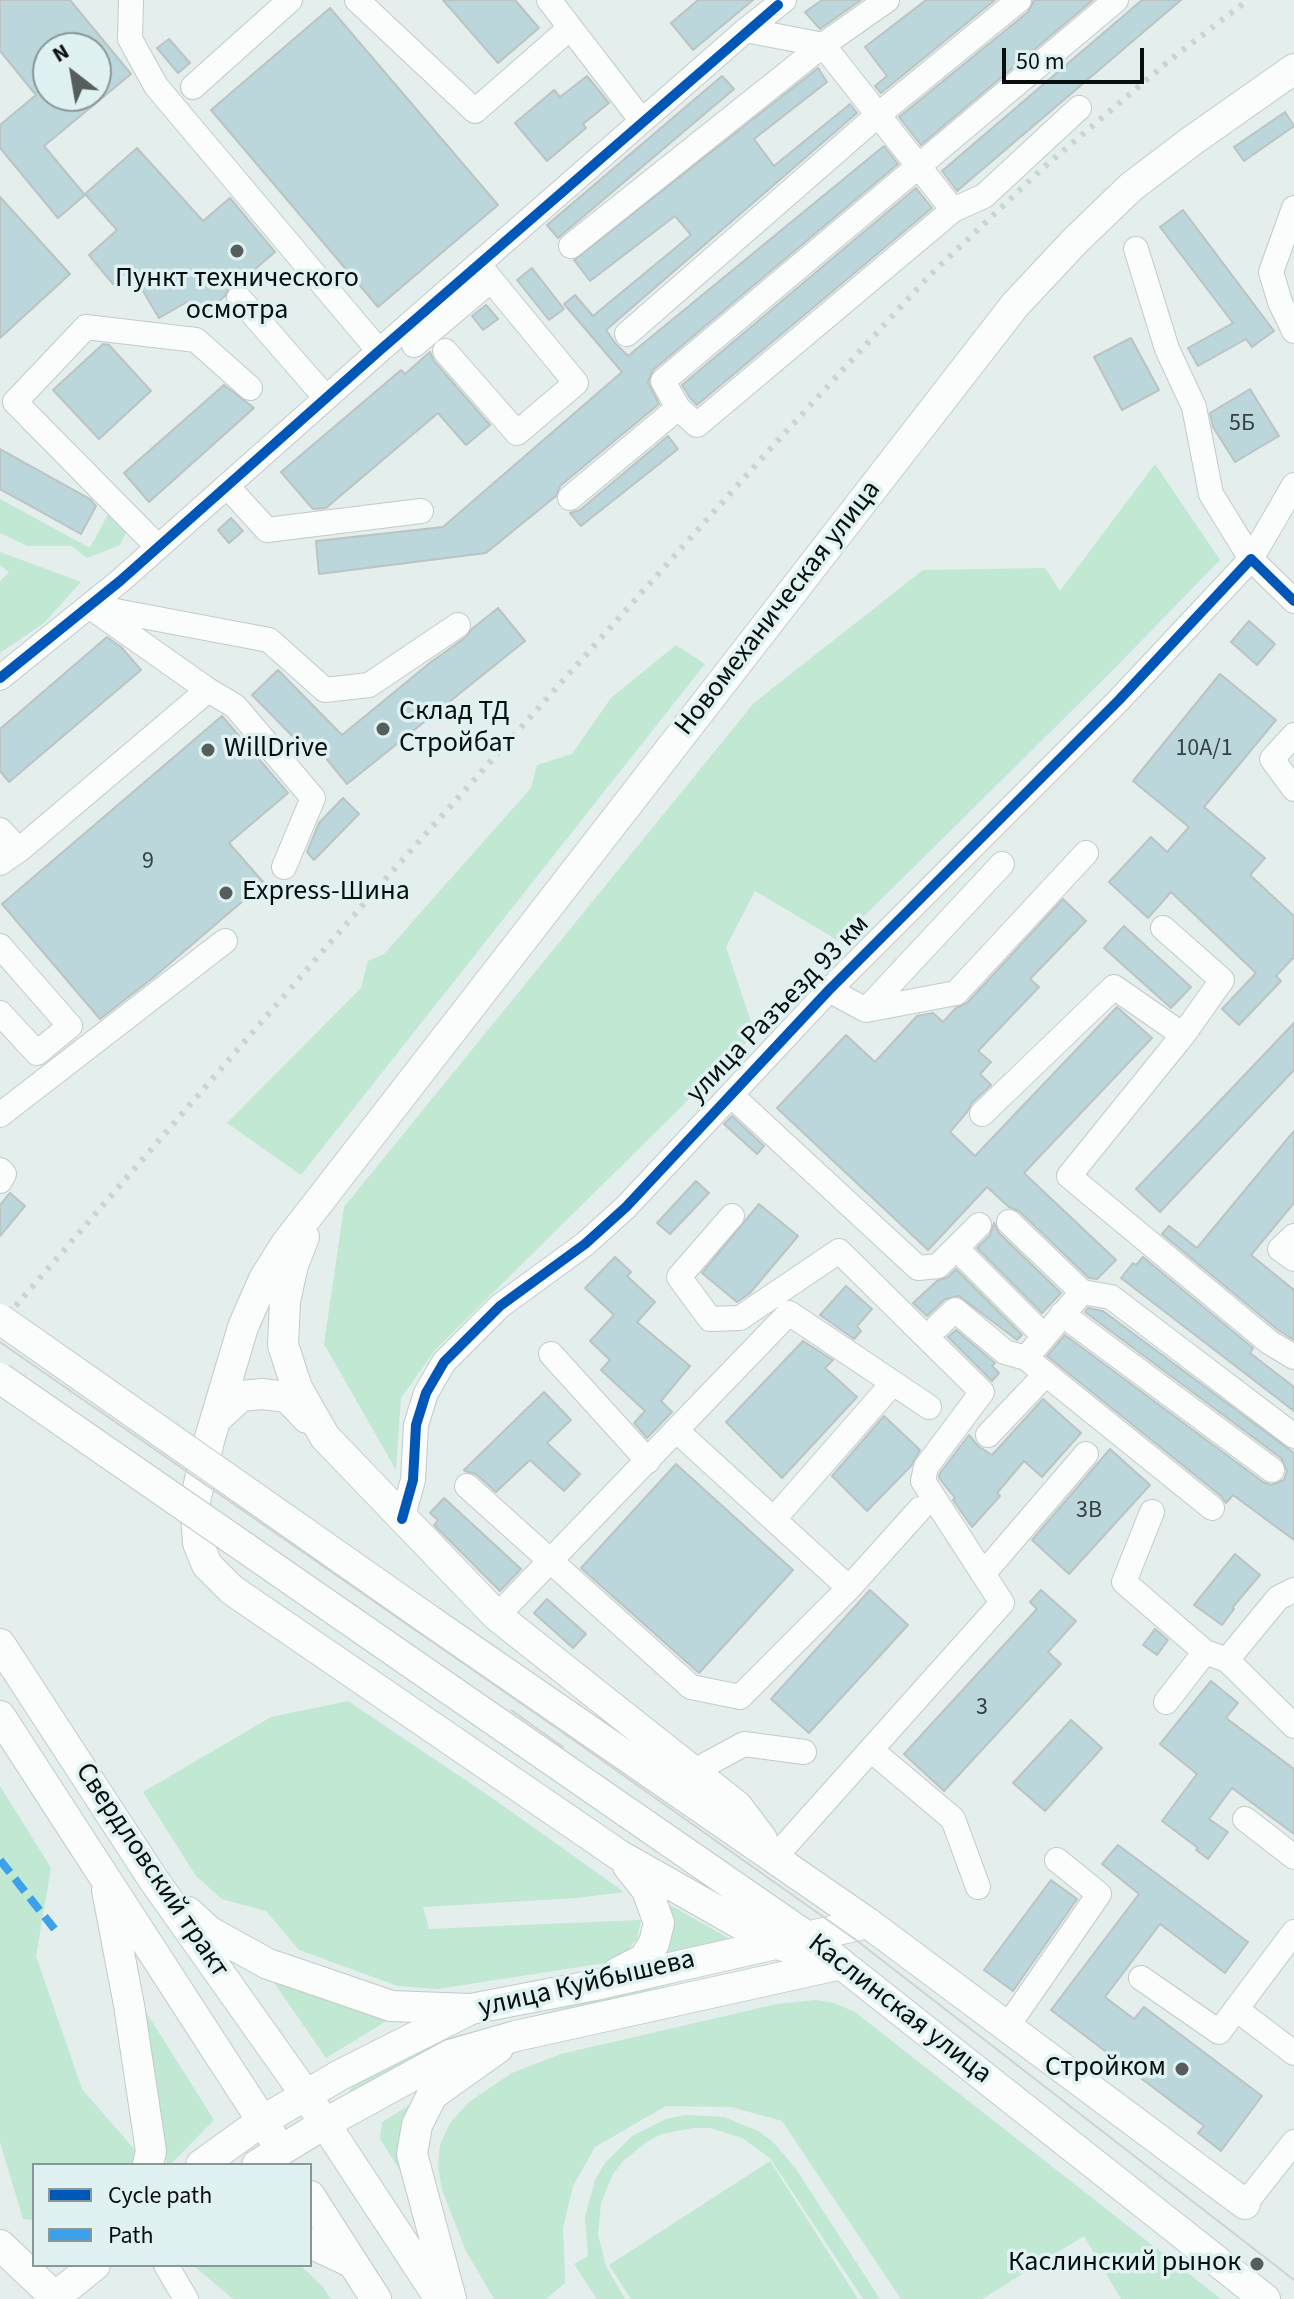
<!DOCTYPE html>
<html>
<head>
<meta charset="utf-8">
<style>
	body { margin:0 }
	#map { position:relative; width:1294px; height:2299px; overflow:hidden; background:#e3eeed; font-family:"Source Sans 3",sans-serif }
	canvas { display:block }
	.legend { position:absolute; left:32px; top:2163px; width:280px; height:104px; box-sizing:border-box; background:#dff2f1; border:2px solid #899797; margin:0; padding:10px 14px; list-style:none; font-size:24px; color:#090f0f }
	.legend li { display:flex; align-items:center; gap:16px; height:40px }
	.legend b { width:40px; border:2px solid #899797 }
	.north { position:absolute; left:32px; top:32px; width:80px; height:80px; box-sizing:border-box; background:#dff2f1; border:2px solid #899797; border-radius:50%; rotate:329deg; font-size:22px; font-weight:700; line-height:32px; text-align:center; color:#090f0f }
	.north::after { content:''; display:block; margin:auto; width:28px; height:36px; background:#555d5d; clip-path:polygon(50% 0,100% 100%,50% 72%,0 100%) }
	.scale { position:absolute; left:1002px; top:48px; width:142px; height:36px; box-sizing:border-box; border:4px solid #090f0f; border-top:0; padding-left:10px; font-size:24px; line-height:28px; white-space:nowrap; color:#090f0f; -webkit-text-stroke:6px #dff2f1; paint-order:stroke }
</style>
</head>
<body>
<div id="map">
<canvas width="1294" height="2299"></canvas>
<ul class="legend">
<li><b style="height:10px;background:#0057b8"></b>Cycle path</li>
<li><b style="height:10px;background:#3ca1ea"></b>Path</li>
</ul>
<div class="north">N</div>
<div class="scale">50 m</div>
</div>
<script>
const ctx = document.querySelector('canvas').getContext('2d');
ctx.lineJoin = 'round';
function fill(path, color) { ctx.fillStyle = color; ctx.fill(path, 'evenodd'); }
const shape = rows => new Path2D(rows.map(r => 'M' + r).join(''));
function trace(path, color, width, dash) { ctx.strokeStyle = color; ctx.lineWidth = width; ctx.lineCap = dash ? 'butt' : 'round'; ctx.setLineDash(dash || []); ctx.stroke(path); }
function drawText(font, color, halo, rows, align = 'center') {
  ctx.font = font + ' "Source Sans 3",sans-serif'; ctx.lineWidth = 7; ctx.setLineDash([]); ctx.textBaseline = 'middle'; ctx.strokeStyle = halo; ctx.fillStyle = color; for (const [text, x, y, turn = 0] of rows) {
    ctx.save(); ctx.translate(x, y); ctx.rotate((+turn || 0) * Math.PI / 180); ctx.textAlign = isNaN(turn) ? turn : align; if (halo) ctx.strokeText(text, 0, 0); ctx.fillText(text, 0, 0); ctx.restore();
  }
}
fill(shape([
	[1155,464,1220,560,1111,672,839,941,755,891,726,947,755,1034,436,1349,401,1398,396,1470,324,1344,344,1207,754,703,923,570,1045,568,1060,591],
	[0,499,90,548,116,500,129,526,120,545,87,558,72,546,27,546,0,533],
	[0,552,81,582,44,623,0,653,0,581,9,572,0,565],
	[676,645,705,664,301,1175,227,1123,361,988,368,961,384,954,531,788,537,765,572,754,611,698],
	[348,1701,495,1800,624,1892,577,1898,423,1907,429,1929,641,1920,637,1939,625,1953,611,1962,438,1989,398,1986,299,1950,266,1911,222,1899,196,1876,143,1792,271,1717],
	[0,1786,51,1868,36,1956,82,2089,141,2157,135,2165,34,2165,34,2220,23,2219,0,2142],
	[661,1900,732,1940,656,1958],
	[766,1955,768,1958,465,2040,350,2097,348,2093,352,2087,407,2055,444,2039],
	[268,1974,393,2017,326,2058],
	[816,2000,834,2003,855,2012,1221,2299,1121,2299,1084,2236,982,2299,901,2299,782,2121,731,2107,666,2106,595,2147,573,2186,563,2228,565,2283,546,2299,494,2299,466,2251,442,2190,438,2166,440,2145,450,2123,469,2102,512,2073,561,2054,777,2004],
	[146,2012,214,2120,170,2165,167,2165],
	[424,2096,408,2183,380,2139,382,2122],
	[685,2115,724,2117,758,2131,772,2141,796,2169,880,2299,863,2299,770,2158,742,2138,710,2128,693,2128,662,2134,648,2141,623,2161,613,2174,601,2203,598,2235,606,2266,625,2299,597,2299,574,2264,588,2256,585,2217,595,2180,605,2163,632,2136,666,2119],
	[770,2161,858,2299,631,2299,609,2265],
	[193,2265,300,2265,323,2287,331,2299,233,2299]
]), '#c1e8d2');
const building = shape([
	[0,0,70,0,131,74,44,146,85,195,58,218,0,148,0,125,36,95,0,51,0,0],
	[48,48,96,48,96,96,48,96,48,48],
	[443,0,515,0,539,28,498,63,443,0],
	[698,0,753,0,693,50,671,23,698,0],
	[822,0,861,0,820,29,805,12,822,0],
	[926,0,995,0,881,93,875,86,887,76,865,47,926,0],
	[1034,0,1093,0,921,145,899,117,1028,12,1034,0],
	[1142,0,1181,0,957,191,942,171,1142,0],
	[330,8,498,205,378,307,211,110,330,8],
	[169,39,190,63,178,73,157,48,169,39],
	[818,68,827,82,754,139,774,166,850,104,857,113,606,330,615,343,628,356,884,146,898,164,653,370,648,382,659,404,560,486,556,496,486,553,319,574,316,541,443,527,622,372,564,304,575,295,593,316,691,235,675,216,590,281,574,260,818,68],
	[587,76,609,103,583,124,586,128,547,161,515,123,554,90,560,97,587,76],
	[722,76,734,89,558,238,547,225,722,76],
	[1285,112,1294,126,1244,161,1234,147,1285,112],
	[137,148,203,221,230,198,275,252,239,283,230,286,225,296,200,317,187,302,159,318,130,269,113,284,89,255,117,230,85,194,137,148],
	[916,188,932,208,697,405,690,398,682,385,916,188],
	[0,197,70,274,0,338,0,197],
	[1183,210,1274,331,1252,347,1246,339,1198,366,1188,348,1233,323,1160,227,1183,210],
	[532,268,564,309,549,320,517,280,532,268],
	[486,305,498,319,483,330,472,316,486,305],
	[1131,338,1159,390,1122,410,1094,357,1131,338],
	[103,344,109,345,151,391,99,439,53,390,103,344],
	[430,352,434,361,490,425,466,445,438,413,326,508,313,509,281,472,401,370,405,374,430,352],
	[224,385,254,408,149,502,124,473,224,385],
	[1250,389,1279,436,1235,462,1213,427,1210,413,1250,389],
	[668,436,678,449,581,526,570,513,580,510,668,436],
	[0,449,90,499,96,506,81,534,0,489,0,449],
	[231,518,243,531,229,543,218,530,231,518],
	[498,608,525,641,347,784,312,741,305,749,252,695,278,670,342,735,431,662,466,637,472,629,498,608],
	[1249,621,1275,644,1257,665,1231,642,1249,621],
	[107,637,121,647,141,670,9,782,0,771,0,729,107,637],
	[1220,674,1276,720,1204,807,1265,858,1250,875,1294,916,1294,957,1276,976,1281,981,1239,1025,1222,1009,1256,973,1171,892,1148,918,1109,882,1151,837,1167,852,1189,827,1133,781,1220,674],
	[222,716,288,793,229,843,264,883,154,977,100,1019,2,904,222,716],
	[343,798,359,814,314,860,307,852,319,823,343,798],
	[1063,899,1086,921,1030,979,1039,987,978,1051,991,1062,980,1074,991,1085,972,1103,967,1112,950,1132,975,1156,1117,1007,1152,1038,1024,1173,1116,1260,1097,1279,1089,1278,1019,1211,1009,1207,987,1187,928,1250,777,1108,846,1035,875,1062,917,1016,933,1013,943,1022,956,1008,967,1003,1063,899],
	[1124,926,1191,987,1171,1008,1104,948,1124,926],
	[1294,1023,1294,1070,1160,1212,1136,1189,1294,1023],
	[732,1116,764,1146,757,1154,724,1124,732,1116],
	[1294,1131,1294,1203,1251,1255,1294,1290,1294,1340,1278,1330,1162,1234,1169,1226,1197,1248,1294,1131],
	[696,1181,709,1193,670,1234,657,1223,696,1181],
	[10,1193,25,1206,0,1236,0,1205,10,1193],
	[759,1204,798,1236,750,1293,737,1302,702,1273,759,1204],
	[994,1223,999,1233,1061,1293,1042,1313,977,1248,990,1235,994,1223],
	[615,1257,631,1272,627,1276,655,1302,637,1322,690,1366,661,1401,672,1412,647,1438,634,1423,645,1411,601,1370,610,1360,590,1341,614,1315,585,1288,615,1257],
	[1143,1257,1253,1348,1250,1353,1294,1387,1294,1411,1121,1278,1133,1263,1136,1265,1143,1257],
	[956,1269,1022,1335,1017,1340,959,1296,945,1299,927,1316,913,1303,937,1281,948,1277,956,1269],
	[846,1286,872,1309,857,1326,861,1331,854,1339,820,1315,846,1286],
	[1088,1308,1103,1311,1294,1453,1294,1540,1233,1495,1226,1503,1221,1496,1047,1356,1065,1335,1263,1482,1271,1485,1284,1480,1287,1471,1281,1458,1085,1312,1088,1308],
	[956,1330,995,1363,992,1366,999,1373,992,1381,948,1337,956,1330],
	[803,1341,833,1360,825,1368,857,1397,782,1478,726,1422,803,1341],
	[544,1392,571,1420,547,1443,580,1474,564,1491,530,1460,496,1492,476,1474,465,1471,464,1470,544,1392],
	[1043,1399,1081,1433,1042,1477,1024,1461,997,1493,1000,1496,972,1527,953,1500,955,1498,939,1478,940,1473,969,1435,978,1446,992,1455,1043,1399],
	[884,1416,920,1450,911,1466,867,1511,832,1476,884,1416],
	[1110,1449,1150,1485,1069,1574,1032,1540,1110,1449],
	[676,1464,793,1570,699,1673,581,1568,676,1464],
	[444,1498,521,1569,500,1591,434,1525,438,1520,430,1513,444,1498],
	[1235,1554,1260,1575,1232,1608,1234,1609,1222,1625,1194,1605,1235,1554],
	[870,1590,908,1625,809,1733,771,1699,870,1590],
	[1041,1590,1076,1621,1048,1652,1061,1664,944,1791,904,1754,1037,1609,1030,1602,1041,1590],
	[547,1599,586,1634,573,1648,534,1613,547,1599],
	[1155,1629,1168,1640,1157,1655,1143,1645,1155,1629],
	[1211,1681,1238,1703,1226,1718,1294,1769,1294,1834,1232,1788,1209,1819,1228,1832,1208,1859,1196,1850,1198,1848,1162,1821,1197,1774,1160,1744,1211,1681],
	[1071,1720,1102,1748,1045,1811,1013,1783,1071,1720],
	[1118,1845,1248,1942,1225,1973,1160,1924,1105,1997,1134,2019,1144,2007,1262,2096,1221,2151,1198,2133,1204,2126,1051,2010,1139,1894,1102,1864,1118,1845],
	[1051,1880,1077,1899,1013,1991,984,1970,1051,1880]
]);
fill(building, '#bbd7dc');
trace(building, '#bbc3c3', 2);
const minor = shape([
	[131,0,130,39,156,86,379,351],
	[357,0,475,111,570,28],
	[549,0,642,121],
	[193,87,290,0],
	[1294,208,1271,272,1280,302,1294,331],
	[953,210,984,196,1079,108],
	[571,246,823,45,887,0],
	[1136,249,1167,349,1194,407,1211,494,1251,559,1294,601],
	[239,298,326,398],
	[627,334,878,115,1019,0],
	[414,345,491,280],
	[445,351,517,433,576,383,478,264],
	[678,408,697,425,953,210,823,45,746,30],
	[227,486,267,530,421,511],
	[570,498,678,408,663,381,1116,0],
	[158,547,15,402,86,327,196,340,250,388],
	[0,678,120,581,379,351,746,30,784,0],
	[208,690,235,706,313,798,284,867],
	[1294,735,1272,759,1294,789],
	[0,830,19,850],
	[0,863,19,850,208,690,89,606,269,640,325,690,369,685,458,625],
	[1163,928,1222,980,1183,1035],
	[0,946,70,1026,37,1053,0,1013],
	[829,990,866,1010,1002,864],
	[866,1010,956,993,1086,853],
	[731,1095,918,1268,938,1266,979,1225],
	[982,1114,1114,987,1183,1035,1069,1176,1269,1342,1294,1357],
	[0,1115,225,941],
	[0,1170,4,1174,0,1181],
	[732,1216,679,1277,710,1319,740,1318,839,1251,982,1392,926,1467,923,1481,1002,1603,775,1857],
	[1009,1222,1082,1292,1026,1358],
	[1294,1236,1280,1249,1294,1259],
	[965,1257,1044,1336],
	[1082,1292,1111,1297,1294,1436],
	[1062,1314,1272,1470],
	[938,1326,955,1310,1005,1352,1026,1358,1212,1508],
	[551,1354,648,1461],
	[988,1435,1046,1374],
	[467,1486,691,1687,740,1697,849,1588,677,1431],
	[1152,1512,1124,1582,1205,1652,1227,1660,1294,1726],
	[402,1519,413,1480,416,1425,426,1393,444,1362,500,1306,585,1244,626,1207,829,990,1119,700,1251,559,1294,485],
	[774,1519,893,1383],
	[983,1574,1086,1454],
	[849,1588,920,1509],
	[497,1616,789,1313,929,1407],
	[1227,1660,1278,1598,1294,1590],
	[1166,1702,1205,1652],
	[871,1750,953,1819,978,1887],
	[694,1771,744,1744,804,1752],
	[1245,1819,1294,1857],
	[1141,1978,1219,2032,1294,1932],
	[1236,2009,1294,2053],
	[1007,2027,1099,1894,1057,1860],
	[1245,2204,1294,2142],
	[166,2265,186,2299]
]);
const major = shape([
	[304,1237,293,1265,285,1301,283,1345,297,1388,325,1437,497,1616,737,1806,762,1839],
	[216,1419,241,1396,262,1394,287,1397,307,1418],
	[432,1622,868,1923,1245,2204],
	[0,1644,153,1879,306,2095,440,2299],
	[407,1660,806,1936,1265,2299],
	[0,1716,272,2136],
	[107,1890,129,2005,151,2151,148,2165],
	[188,1912,210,1932,268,1964,295,1973,391,2006,469,2009],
	[839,1964,774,1943,619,1855,232,1590,207,1565,198,1543,195,1501,209,1441,243,1327,264,1279,286,1244,1015,305,1075,241,1131,187,1193,140,1294,69],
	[617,1973,644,1959,654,1943,659,1923,647,1890,628,1866],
	[201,2165,262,2121,340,2075,471,2009,595,1985,868,1923],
	[257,2165,324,2124,450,2055,516,2036,837,1965],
	[310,2196,376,2299],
	[310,2243,353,2263],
	[0,2245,55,2297,95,2265],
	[451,2299,412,2154,417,2125,432,2095,498,2048]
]);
trace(minor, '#c2cbca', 26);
trace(major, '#c2cbca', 32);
trace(minor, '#fbfcfc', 24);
trace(major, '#fbfcfc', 30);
trace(shape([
	[0,1342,548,1722,856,1940,1294,2280],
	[511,1710,563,1747]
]), '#cfd2d2', 2);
trace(shape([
	[0,1324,381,884,771,448,930,275,1044,167,1170,60,1248,0]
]), '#cfd2d2', 6, [4, 8]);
const majorBridge = shape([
	[0,1319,432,1622],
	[0,1378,407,1660]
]);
trace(majorBridge, '#c2cbca', 32, []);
trace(majorBridge, '#fbfcfc', 30);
trace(shape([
	[0,1860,56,1931]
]), '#3ca1ea', 8, [16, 8]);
trace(shape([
	[0,678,120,581,379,351,778,5],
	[402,1519,413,1480,416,1425,426,1393,444,1362,500,1306,585,1244,626,1207,829,990,1119,700,1251,559,1294,601]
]), '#0057b8', 10);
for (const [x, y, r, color] of [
	[237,251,8,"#555d5d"],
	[383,729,8,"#555d5d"],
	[208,750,8,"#555d5d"],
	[226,893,8,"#555d5d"],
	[1182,2069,8,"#555d5d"],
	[1257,2264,8,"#555d5d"]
]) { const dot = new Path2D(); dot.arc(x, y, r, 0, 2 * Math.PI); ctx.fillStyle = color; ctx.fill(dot); trace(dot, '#dff2f1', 3); }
drawText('24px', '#364142', null, [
	["5Б",1242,425],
	["10А/1",1204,750],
	["9",148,863],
	["3В",1089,1512],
	["3",982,1709]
]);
drawText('28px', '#090f0f', '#dff2f1', [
	["Пункт технического",237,280,"center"],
	["осмотра",237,312,"center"],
	["Склад ТД",399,713],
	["Стройбат",399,745],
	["WillDrive",224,750],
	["Express-Шина",242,893],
	["Стройком",1166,2069,"right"],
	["Каслинский рынок",1241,2264,"right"]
], 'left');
drawText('28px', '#090f0f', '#dff2f1', [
	["Новомеханическая улица",779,609,-52],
	["улица Разъезд 93 км",779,1010,-46],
	["Свердловский тракт",151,1871,56],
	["улица Куйбышева",587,1985,-13],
	["Каслинская улица",899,2010,38]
]);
</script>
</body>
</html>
